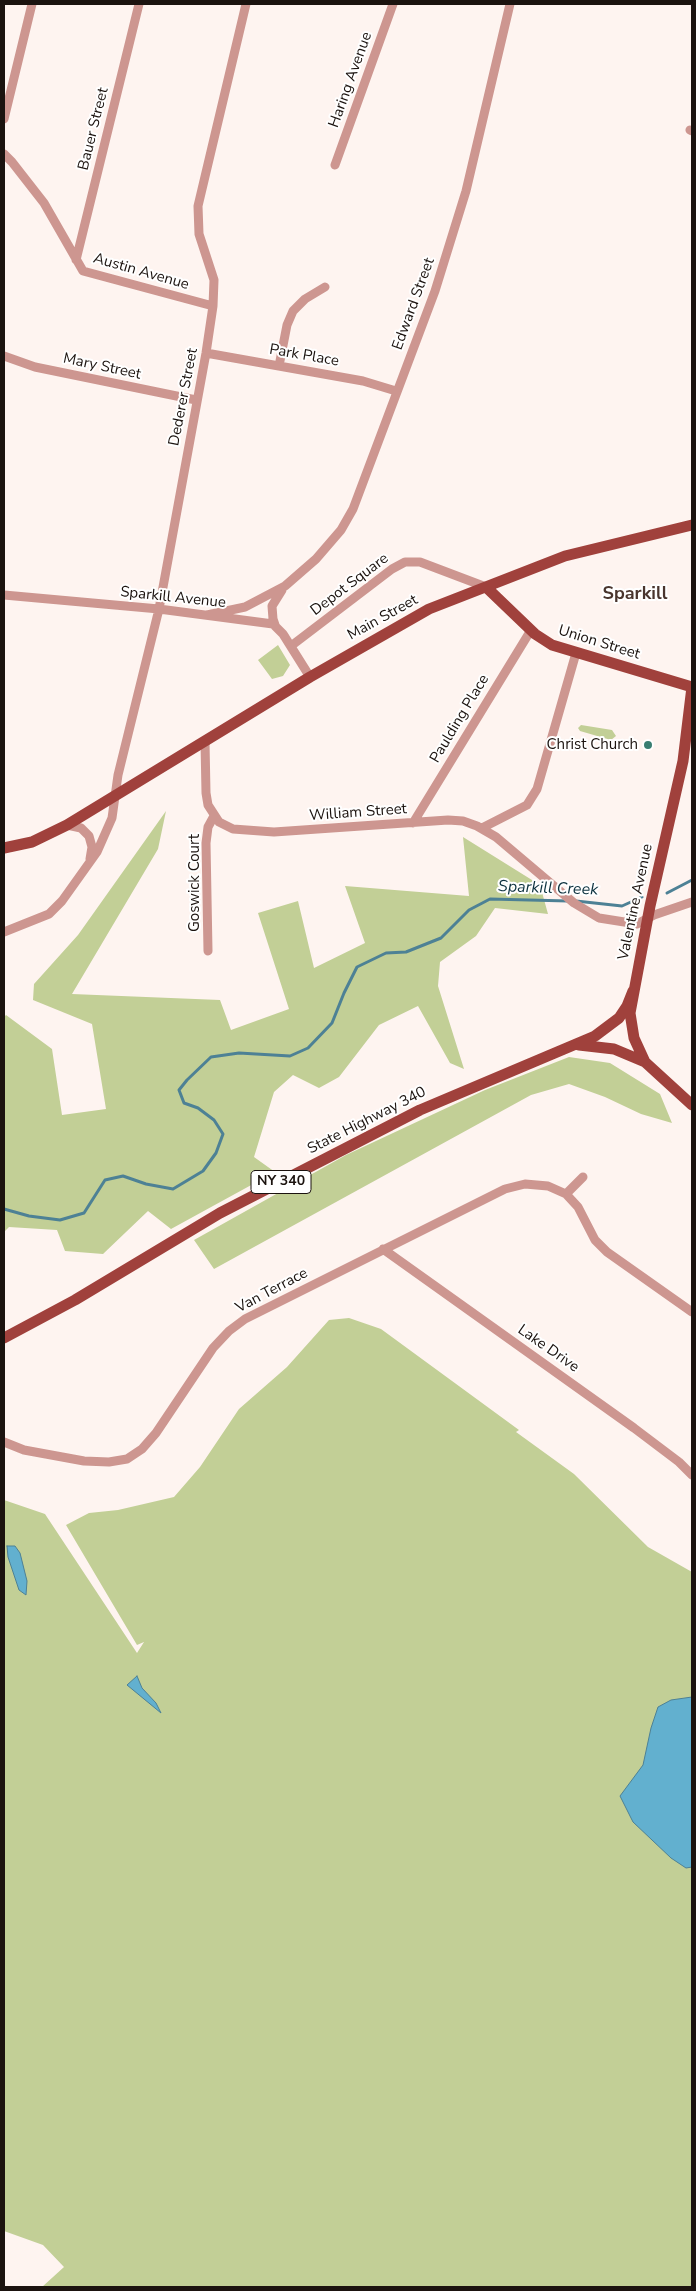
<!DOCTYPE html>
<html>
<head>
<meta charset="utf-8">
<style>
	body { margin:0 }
	#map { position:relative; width:696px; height:2291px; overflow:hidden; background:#fef4f0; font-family:"Nunito Sans",sans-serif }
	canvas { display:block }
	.frame { position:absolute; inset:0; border:5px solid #1b130f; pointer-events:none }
</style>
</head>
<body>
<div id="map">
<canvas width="696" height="2291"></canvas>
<div class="frame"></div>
</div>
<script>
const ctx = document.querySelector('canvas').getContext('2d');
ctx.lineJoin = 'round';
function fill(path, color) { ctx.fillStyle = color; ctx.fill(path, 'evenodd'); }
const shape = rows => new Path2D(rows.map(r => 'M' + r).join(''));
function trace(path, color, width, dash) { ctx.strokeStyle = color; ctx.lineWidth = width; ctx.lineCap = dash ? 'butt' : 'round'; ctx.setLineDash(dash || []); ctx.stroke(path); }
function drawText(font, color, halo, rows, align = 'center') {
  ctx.font = font + ' "Nunito Sans",sans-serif'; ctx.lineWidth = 4; ctx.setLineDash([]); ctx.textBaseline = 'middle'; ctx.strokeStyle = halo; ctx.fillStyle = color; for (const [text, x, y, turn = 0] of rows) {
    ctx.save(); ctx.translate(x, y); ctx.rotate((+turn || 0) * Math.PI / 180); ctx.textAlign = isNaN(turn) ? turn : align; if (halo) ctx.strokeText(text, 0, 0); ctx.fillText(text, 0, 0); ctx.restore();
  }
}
fill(shape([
	[278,645,290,665,283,676,272,679,258,660],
	[581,725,612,730,616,736,611,740,580,731,578,728],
	[166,811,158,849,72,994,220,1000,231,1030,289,1009,258,913,298,901,314,968,365,943,345,886,469,896,463,837,540,885,548,914,495,908,476,936,440,962,438,986,464,1069,450,1063,418,1006,379,1025,339,1077,319,1088,293,1075,274,1092,254,1157,275,1172,171,1229,148,1211,103,1254,65,1251,57,1230,9,1227,4,1232,4,1017,6,1015,52,1049,62,1115,106,1109,92,1024,33,1000,34,984,78,935],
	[569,1057,610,1063,660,1094,672,1123,641,1114,605,1097,569,1084,531,1095,214,1269,194,1240,346,1155,485,1090],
	[349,1318,381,1329,519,1430,516,1432,574,1474,648,1547,692,1572,692,2287,42,2287,64,2267,43,2245,4,2231,4,1500,45,1514,137,1653,144,1642,137,1645,66,1525,89,1513,118,1510,174,1497,200,1467,239,1409,287,1367,329,1320]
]), '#c2cf96');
const water = shape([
	[7,1546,15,1546,20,1553,27,1581,26,1595,19,1590,8,1557,7,1546],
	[137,1676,142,1688,156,1703,161,1713,127,1685,137,1676],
	[692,1697,692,1867,686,1868,671,1858,633,1822,620,1796,643,1765,651,1728,658,1707,671,1700,692,1697]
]);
fill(water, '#62b0cf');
trace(water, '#4d8195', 1);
trace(shape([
	[667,893,692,880],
	[576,901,622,906,642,897],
	[4,1209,29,1216,60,1220,84,1213,105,1180,123,1176,146,1184,173,1189,203,1171,216,1153,223,1134,214,1120,198,1108,184,1103,179,1090,187,1080,211,1057,239,1053,290,1056,308,1048,332,1023,344,993,357,967,386,953,406,952,441,938,469,910,490,899,568,901]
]), '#4d8195', 3);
trace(shape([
	[4,119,32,4],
	[690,130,692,131],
	[4,154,12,162,44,203,83,271,213,306],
	[335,165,393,4],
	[76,260,139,4],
	[206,353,363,381,396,391],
	[4,356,35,367,196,400],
	[279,366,287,325,293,311,305,299,325,287],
	[4,595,159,609,273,624,283,634,310,677],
	[207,615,245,607,285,586,316,559,341,530,353,509,435,291,466,191,510,4],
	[275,625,273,619,272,606,282,590],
	[291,646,392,569,405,562,420,562,486,587],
	[205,742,206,793,208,805,219,822,233,829,274,832,448,820,463,821,477,826,496,837,574,903,599,918,637,924,654,915,692,902],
	[413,823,531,630],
	[67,825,81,828,89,836,92,847,90,859],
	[482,828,527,805,537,789,576,653],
	[4,932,49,914,62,901,97,852,112,818,118,775,159,609,206,353,213,306,214,280,199,234,198,206,246,4],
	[208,951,206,843,208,827,214,816],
	[566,1194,583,1177],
	[383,1249,634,1428,679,1462,692,1475],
	[4,1442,24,1450,84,1461,109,1462,127,1459,142,1449,156,1433,213,1348,229,1331,245,1319,505,1189,525,1184,548,1186,566,1194,578,1207,595,1240,607,1252,692,1312]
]), '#cd9690', 9);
trace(shape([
	[486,587,535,634,552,645,692,687,683,761,650,906,630,1013,634,1038,645,1062,692,1105],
	[4,848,32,842,67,825,310,677,429,609,565,556,692,525],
	[579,1045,614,1049,645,1062],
	[4,1338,75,1300,220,1213,420,1110,595,1036,619,1018,627,1006,633,991]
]), '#a0413c', 11);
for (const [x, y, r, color] of [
	[648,745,5,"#397e72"]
]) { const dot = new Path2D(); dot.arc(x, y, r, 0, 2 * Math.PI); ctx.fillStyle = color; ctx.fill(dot); trace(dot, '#fff', 2); }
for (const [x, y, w] of [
	[281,1182,60]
]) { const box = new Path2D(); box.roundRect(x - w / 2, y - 11.5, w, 23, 4); ctx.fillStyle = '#fff'; ctx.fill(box); trace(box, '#1b130f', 1); }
drawText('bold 14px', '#1b130f', null, [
	["NY 340",281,1182]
]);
drawText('15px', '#1b130f', '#fff', [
	["Haring Avenue",351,80,-70],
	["Bauer Street",94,129,-76],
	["Austin Avenue",141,272,16],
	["Edward Street",414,304,-70],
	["Park Place",304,356,10],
	["Mary Street",102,367,12],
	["Dederer Street",184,397,-79],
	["Depot Square",350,585,-37],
	["Sparkill Avenue",173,598,6],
	["Main Street",383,618,-29],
	["Union Street",599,643,17],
	["Paulding Place",460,719,-59],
	["William Street",358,813,-4],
	["Goswick Court",195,883,-90],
	["Valentine Avenue",636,902,-78],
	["State Highway 340",367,1121,-27],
	["Van Terrace",272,1291,-28],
	["Lake Drive",548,1349,35]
]);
drawText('15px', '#1b130f', '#fff', [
	["Christ Church",638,745]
], 'right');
drawText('italic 16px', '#0c313e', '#fff', [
	["Sparkill Creek",548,889,2]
]);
drawText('bold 18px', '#49352e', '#fff', [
	["Sparkill",635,595]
]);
</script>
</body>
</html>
